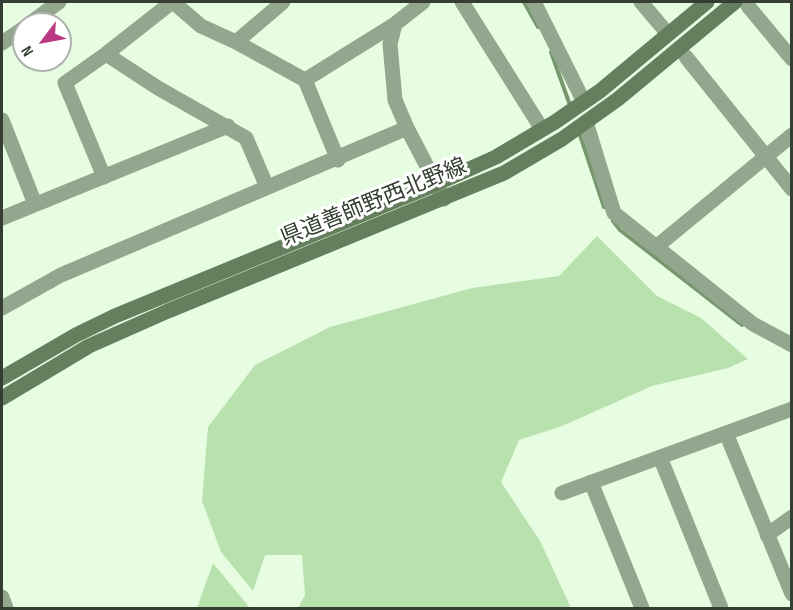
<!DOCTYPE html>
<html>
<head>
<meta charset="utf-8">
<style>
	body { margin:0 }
	#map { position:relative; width:793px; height:610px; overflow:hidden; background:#e7fde2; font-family:"Sofia Sans Condensed",sans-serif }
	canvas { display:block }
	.frame { position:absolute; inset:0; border:3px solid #353e33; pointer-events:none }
	.north { position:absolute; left:12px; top:12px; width:60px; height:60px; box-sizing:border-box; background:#fff; border:2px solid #aeb2ad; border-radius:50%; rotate:238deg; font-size:16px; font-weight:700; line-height:24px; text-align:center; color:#353e33 }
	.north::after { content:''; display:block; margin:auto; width:21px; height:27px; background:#ba3983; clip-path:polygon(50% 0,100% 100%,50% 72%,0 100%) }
</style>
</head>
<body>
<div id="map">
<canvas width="793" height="610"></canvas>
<div class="frame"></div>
<div class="north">N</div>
</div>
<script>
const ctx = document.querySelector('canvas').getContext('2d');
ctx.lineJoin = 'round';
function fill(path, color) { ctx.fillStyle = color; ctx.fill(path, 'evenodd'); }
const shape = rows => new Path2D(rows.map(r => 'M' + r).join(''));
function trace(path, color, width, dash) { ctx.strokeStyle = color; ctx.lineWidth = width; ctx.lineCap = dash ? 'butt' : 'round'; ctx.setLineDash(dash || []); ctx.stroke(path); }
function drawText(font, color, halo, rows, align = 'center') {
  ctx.font = font + ' "Sofia Sans Condensed","Noto Sans JP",sans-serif'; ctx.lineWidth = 6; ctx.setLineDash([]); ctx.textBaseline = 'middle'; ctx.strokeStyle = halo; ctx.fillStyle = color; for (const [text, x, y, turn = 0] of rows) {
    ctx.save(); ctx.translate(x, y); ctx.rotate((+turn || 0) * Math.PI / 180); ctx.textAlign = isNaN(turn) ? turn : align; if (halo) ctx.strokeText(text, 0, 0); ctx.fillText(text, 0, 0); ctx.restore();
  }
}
fill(shape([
	[597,236,657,296,701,318,748,359,728,368,652,386,562,426,519,440,501,482,540,541,571,608,298,608,305,595,302,555,265,555,253,591,221,552,202,501,208,427,255,365,330,327,472,288,559,276],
	[213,563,250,608,197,608]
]), '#b8e1ae');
trace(shape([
	[524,2,538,27],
	[551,52,571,108],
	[579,132,604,207],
	[613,221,620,230,742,325]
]), '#77986e', 4);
trace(shape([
	[173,2,201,26,236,42,305,80,338,160],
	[462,2,540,126],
	[534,2,584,102],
	[641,2,668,34],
	[748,6,792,59],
	[29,24,59,2],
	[395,24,390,44,395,100,407,128,444,199],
	[236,42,283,2],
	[2,43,24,28],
	[106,54,158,88,246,138,267,187],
	[686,57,792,189],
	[305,80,395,24,423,2],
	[2,120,35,204],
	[586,122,614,213,753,324,792,345],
	[104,177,65,83,106,54,172,2],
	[2,218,228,126],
	[656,247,792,135],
	[2,308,61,275,407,128],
	[726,433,792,594],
	[660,457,721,608],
	[591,482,642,608],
	[562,493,792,409],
	[767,535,792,517],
	[2,597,6,608]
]), '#93a68e', 15);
trace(shape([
	[2,378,76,335,115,316,436,184,496,157,555,122,600,91,707,2],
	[2,398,89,346,168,311,504,173,562,139,618,99,735,2]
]), '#647f5d', 15);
drawText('22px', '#353e33', '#fff', [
	["県道善師野西北野線",374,203,-22]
]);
</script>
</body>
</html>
